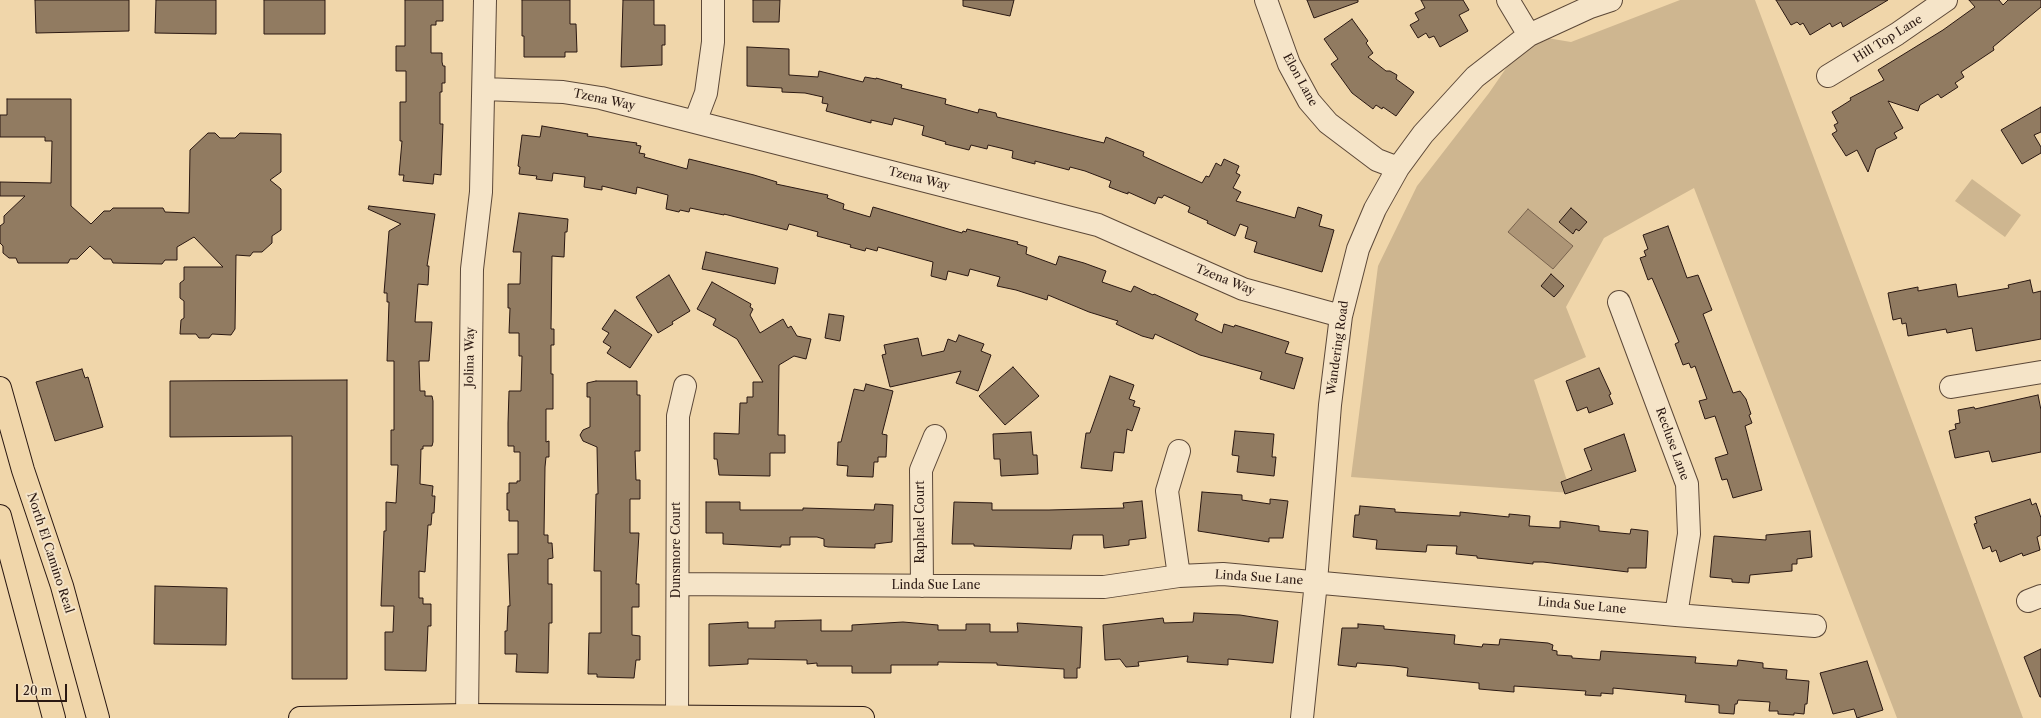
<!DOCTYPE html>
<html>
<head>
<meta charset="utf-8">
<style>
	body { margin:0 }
	#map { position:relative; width:2041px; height:718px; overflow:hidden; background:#f0d6aa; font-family:"Libre Caslon Text",serif }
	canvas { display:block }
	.scale { position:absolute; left:16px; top:684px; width:51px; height:18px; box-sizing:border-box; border:2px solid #2a1812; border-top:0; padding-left:5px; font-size:12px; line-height:14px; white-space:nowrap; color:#2a1812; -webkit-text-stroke:3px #f5e4c8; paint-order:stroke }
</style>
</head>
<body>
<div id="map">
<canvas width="2041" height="718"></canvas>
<div class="scale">20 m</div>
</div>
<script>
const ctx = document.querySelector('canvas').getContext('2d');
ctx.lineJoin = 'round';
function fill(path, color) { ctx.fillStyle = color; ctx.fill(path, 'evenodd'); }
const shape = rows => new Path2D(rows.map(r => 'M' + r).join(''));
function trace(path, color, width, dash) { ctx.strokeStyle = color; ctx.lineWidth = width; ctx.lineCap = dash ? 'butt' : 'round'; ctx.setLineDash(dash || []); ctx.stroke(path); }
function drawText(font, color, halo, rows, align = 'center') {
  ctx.font = font + ' "Libre Caslon Text",serif'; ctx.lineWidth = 4; ctx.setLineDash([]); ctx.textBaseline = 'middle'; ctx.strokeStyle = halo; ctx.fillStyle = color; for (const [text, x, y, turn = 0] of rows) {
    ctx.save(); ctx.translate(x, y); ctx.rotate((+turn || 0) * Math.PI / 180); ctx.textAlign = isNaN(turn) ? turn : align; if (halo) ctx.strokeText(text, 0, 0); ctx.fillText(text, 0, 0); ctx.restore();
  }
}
fill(shape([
	[1680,0,1755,0,2023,718,1897,718,1694,188,1604,238,1566,307,1586,357,1534,380,1571,493,1351,477,1378,266,1417,186,1489,93,1529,35,1571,42],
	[1972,179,2021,215,2005,237,1955,201]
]), '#ceb690');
const water = shape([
	[1528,209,1573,246,1553,269,1508,232,1528,209]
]);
fill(water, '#ad9576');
trace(water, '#79634e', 1);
const building = shape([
	[35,0,129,0,129,31,36,33,35,0],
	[156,0,216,0,216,34,155,33,156,0],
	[264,0,325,0,325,34,264,34,264,0],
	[405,0,443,0,443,21,436,21,436,25,431,25,431,53,442,53,442,62,443,66,445,66,445,83,442,83,442,92,440,92,440,124,443,124,441,175,434,174,433,184,403,181,404,175,399,175,402,141,400,141,400,102,406,102,406,71,396,71,396,46,405,46,405,0],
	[522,0,570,0,570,24,576,24,577,52,565,52,565,57,524,57,524,36,522,36,522,0],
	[623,0,654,0,654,25,665,25,665,45,662,45,662,65,621,67,623,0],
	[753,0,780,0,779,22,753,22,753,0],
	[963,0,1014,0,1010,16,963,6,963,0],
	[1307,0,1358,0,1358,2,1314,18,1307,0],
	[1421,0,1463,0,1469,10,1459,15,1468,31,1440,47,1434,36,1429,38,1426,33,1418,38,1410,25,1419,20,1415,13,1425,8,1421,0],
	[1776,0,1888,0,1843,27,1841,22,1832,27,1830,23,1810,35,1803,23,1800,25,1797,22,1791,25,1776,0],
	[1969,0,1999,0,2003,5,2008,0,2041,0,2041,7,1993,47,1994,50,1961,72,1964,77,1955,83,1958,87,1941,98,1938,94,1920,105,1918,111,1888,101,1903,128,1894,133,1897,138,1876,149,1868,172,1857,150,1846,156,1832,134,1837,131,1834,125,1838,123,1832,112,1851,100,1850,98,1884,80,1878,70,1943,30,1975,7,1969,0],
	[1352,19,1368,41,1366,43,1373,53,1368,57,1386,71,1390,71,1397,75,1396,79,1414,92,1396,116,1383,107,1382,109,1376,105,1373,109,1352,93,1331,64,1338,59,1324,39,1352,19],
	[747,47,789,49,789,75,818,77,819,71,863,82,865,77,876,79,876,78,902,85,901,88,946,99,945,104,978,113,979,109,996,113,997,117,1104,143,1106,137,1144,152,1143,156,1202,183,1206,176,1209,177,1216,163,1221,166,1224,159,1239,166,1236,173,1240,175,1233,188,1241,192,1236,201,1295,218,1298,207,1322,215,1319,226,1334,230,1322,272,1254,252,1257,242,1245,238,1248,227,1240,224,1235,236,1207,223,1208,221,1188,212,1190,207,1164,195,1162,198,1158,197,1155,204,1128,192,1128,194,1122,192,1109,187,1111,181,1085,171,1070,167,1069,170,1035,161,1035,164,1012,158,1013,151,988,145,987,149,971,145,969,150,945,144,946,142,922,135,924,126,894,118,892,125,871,120,871,123,826,111,828,104,822,103,823,97,805,93,782,92,782,88,747,86,747,47],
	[7,99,71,99,71,206,91,224,104,211,110,211,113,208,163,208,165,212,189,213,190,150,208,133,215,133,220,138,235,138,240,133,281,134,281,172,270,180,281,189,281,230,272,236,272,243,262,252,253,252,250,256,236,255,235,329,231,335,212,334,209,338,199,338,196,334,180,334,181,320,184,318,184,301,180,298,180,283,184,280,184,267,223,267,194,237,177,247,177,260,165,260,162,264,113,263,111,259,104,259,90,246,77,259,70,259,68,263,18,263,16,258,9,258,3,253,3,246,0,243,0,226,4,223,4,216,25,196,0,196,0,182,51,183,52,141,45,141,45,137,0,137,0,115,7,115,7,99],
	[2041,107,2041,132,2034,135,2041,147,2041,153,2022,164,2001,130,2041,107],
	[542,126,588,134,587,136,637,143,636,145,641,146,639,153,645,154,644,157,687,169,689,159,754,175,777,182,776,184,828,195,827,198,844,204,843,209,870,217,873,207,962,233,963,231,966,232,967,229,1018,242,1017,244,1027,247,1026,254,1056,265,1059,256,1084,263,1106,271,1102,282,1131,292,1134,286,1153,295,1154,294,1198,314,1195,320,1222,333,1224,324,1234,327,1235,325,1289,342,1285,353,1303,358,1294,389,1260,379,1262,372,1200,355,1155,334,1153,339,1142,336,1116,324,1118,321,1089,312,1048,295,1047,300,1016,290,997,286,1000,277,970,269,968,276,948,271,946,280,931,276,933,262,878,247,877,251,866,248,865,251,850,247,851,245,817,236,818,232,789,224,787,230,724,214,724,215,690,208,689,212,680,210,679,212,666,209,668,195,637,187,636,194,602,186,602,190,584,187,585,177,553,173,552,181,536,179,537,176,519,174,520,167,518,166,522,135,540,137,542,126],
	[369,206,435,214,427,266,429,266,428,285,418,284,415,322,432,322,429,361,419,361,420,391,425,391,425,396,432,396,433,401,433,442,432,446,423,446,423,449,421,449,420,484,433,486,432,496,435,496,434,513,432,513,431,525,428,525,425,572,419,571,419,598,423,598,423,604,431,604,431,626,428,626,426,671,385,670,385,632,393,632,394,606,381,606,384,531,386,531,386,502,396,503,398,465,391,465,391,430,394,430,394,361,387,361,389,302,387,302,387,293,384,293,389,231,401,224,368,209,369,206],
	[1571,208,1587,222,1579,231,1576,229,1573,234,1559,222,1571,208],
	[519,213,568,219,567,232,565,232,564,257,552,256,551,329,554,329,554,345,551,345,551,374,553,374,553,409,546,409,546,442,549,441,549,457,546,457,545,467,544,535,548,535,548,543,552,543,553,558,548,559,548,584,552,584,552,623,549,623,548,673,516,672,517,654,505,654,505,631,507,631,508,606,510,606,508,554,518,554,518,521,509,521,509,510,507,510,507,493,509,493,509,483,517,483,517,481,520,481,520,452,514,452,514,446,508,446,508,423,509,391,521,391,522,356,519,356,519,333,509,333,510,308,508,308,508,284,520,284,521,252,513,252,519,213],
	[1668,226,1687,278,1698,275,1712,310,1703,314,1733,393,1740,391,1746,399,1751,414,1749,415,1752,423,1745,426,1762,490,1733,498,1727,479,1722,480,1715,458,1728,454,1715,416,1705,419,1699,401,1707,399,1695,366,1691,368,1689,363,1683,365,1675,344,1679,342,1664,306,1652,278,1648,280,1640,258,1646,256,1644,251,1648,249,1643,235,1668,226],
	[706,252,778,268,775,284,702,269,706,252],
	[1551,274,1564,286,1554,297,1541,286,1551,274],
	[669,275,690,311,672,322,673,324,658,333,636,297,669,275],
	[2030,280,2033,293,2041,291,2041,339,1976,351,1972,328,1947,333,1946,329,1908,336,1906,323,1902,324,1901,318,1893,320,1888,293,1918,287,1918,291,1956,284,1958,297,2009,288,2008,285,2030,280],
	[712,282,751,304,750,307,753,309,750,315,760,333,783,319,788,328,791,326,797,336,811,339,806,359,794,356,779,365,778,435,785,435,785,453,770,453,770,476,719,475,717,459,714,459,714,433,739,434,740,403,747,403,747,397,753,397,753,382,763,382,737,339,713,325,716,319,697,309,712,282],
	[615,310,652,335,630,368,607,353,611,347,603,342,609,333,602,329,615,310],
	[829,314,844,316,840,341,825,338,829,314],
	[959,335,984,344,981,351,991,355,978,391,956,383,961,371,890,387,882,355,886,354,884,345,918,338,922,356,944,351,948,339,956,342,959,335],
	[1013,367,1039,396,1005,425,979,396,1013,367],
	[1599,368,1611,394,1609,395,1613,404,1589,413,1587,407,1577,411,1566,381,1599,368],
	[82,369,85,378,88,377,103,427,55,441,36,382,82,369],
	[1110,376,1134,385,1129,399,1135,401,1133,406,1140,408,1132,431,1127,429,1124,453,1114,452,1112,471,1081,468,1086,433,1090,433,1110,376],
	[347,380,347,679,292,679,292,436,170,437,170,381,347,380],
	[596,381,637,381,637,395,640,395,640,451,635,451,636,480,640,480,640,499,630,499,630,533,639,533,636,584,639,584,639,607,632,607,632,635,640,636,640,660,636,660,634,678,597,677,597,674,588,674,589,633,601,633,601,571,594,571,596,494,598,494,597,447,583,441,580,435,583,430,590,427,590,397,587,397,587,383,596,381],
	[866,384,893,391,882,434,887,435,886,457,878,457,878,462,874,462,873,477,847,476,848,466,837,465,838,442,841,442,854,389,864,391,866,384],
	[2038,395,2041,410,2041,452,1992,462,1989,451,1955,458,1949,431,1956,429,1955,424,1960,423,1958,410,1974,407,1975,409,2038,395],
	[1235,431,1274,434,1272,457,1276,457,1274,476,1237,472,1239,456,1232,455,1235,431],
	[1031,432,1033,455,1037,455,1038,474,1001,476,1000,459,994,459,993,434,1031,432],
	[1624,434,1636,471,1565,494,1561,482,1592,470,1584,449,1624,434],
	[1202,492,1242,495,1242,500,1270,504,1270,499,1288,501,1283,538,1269,538,1269,542,1198,531,1202,492],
	[2030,499,2032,505,2036,503,2041,518,2041,535,2037,537,2040,550,2023,556,2022,553,2000,562,1996,550,1992,552,1990,546,1983,549,1974,524,1977,523,1975,517,2030,499],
	[1142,501,1146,538,1129,540,1129,545,1104,548,1103,535,1073,535,1071,549,974,546,974,544,952,544,954,502,992,503,992,510,1049,510,1124,508,1123,503,1142,501],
	[706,502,740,502,740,510,803,510,803,508,874,510,875,504,893,505,892,542,875,544,875,548,828,547,824,546,824,539,817,537,790,537,790,545,781,545,781,547,723,544,723,533,706,533,706,502],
	[1360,506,1395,509,1395,512,1460,516,1460,512,1509,517,1509,514,1530,516,1529,526,1560,528,1560,521,1599,526,1599,531,1630,534,1631,529,1648,531,1646,568,1628,568,1628,572,1543,562,1533,562,1533,564,1477,558,1477,556,1456,554,1457,546,1427,545,1426,552,1376,549,1377,540,1353,537,1355,515,1359,515,1360,506],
	[1810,531,1812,557,1797,559,1797,564,1792,564,1792,571,1750,575,1749,583,1732,582,1732,579,1710,577,1714,536,1766,540,1766,535,1810,531],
	[155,586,227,588,226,645,154,644,155,586],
	[1194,613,1240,615,1278,621,1273,663,1228,659,1228,665,1187,662,1188,656,1138,662,1139,666,1126,667,1120,659,1105,660,1103,625,1163,618,1164,623,1193,622,1194,613],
	[821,620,821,631,852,631,852,625,903,622,938,625,938,630,966,630,966,624,990,624,990,632,1018,632,1017,623,1082,627,1080,668,1077,668,1077,678,1064,678,1064,669,997,665,997,663,938,662,938,665,891,665,891,673,852,673,852,666,817,666,817,663,807,664,807,660,748,659,748,664,709,666,709,624,748,622,748,628,775,628,775,621,821,620],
	[1358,624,1384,626,1384,629,1455,635,1454,644,1482,647,1483,644,1499,645,1500,639,1548,643,1553,645,1552,650,1557,651,1557,655,1572,656,1572,658,1600,660,1601,651,1696,657,1695,663,1737,666,1738,660,1763,663,1763,668,1787,670,1786,679,1809,681,1807,704,1805,704,1804,714,1794,713,1794,715,1778,714,1778,711,1769,711,1770,702,1738,700,1737,704,1735,704,1734,714,1719,713,1719,705,1685,702,1686,695,1613,688,1613,694,1601,693,1601,696,1585,695,1586,691,1514,686,1514,692,1479,689,1479,683,1407,676,1408,668,1395,666,1357,663,1356,667,1338,665,1342,628,1358,628,1358,624],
	[2041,649,2041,697,2040,697,2024,657,2041,649],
	[1867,661,1883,710,1857,718,1854,709,1833,714,1820,673,1867,661]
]);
fill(building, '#917b61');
trace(building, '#2a1812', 1);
const minor = shape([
	[1266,0,1289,64,1309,101,1328,123,1377,160,1398,168],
	[1508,0,1529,35],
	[1828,76,1897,34,1946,0],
	[484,89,563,92,601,98,1098,225,1243,289,1341,316],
	[695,122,706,93,713,42,713,0],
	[1619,302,1687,484,1689,534,1676,615],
	[1951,387,2041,372],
	[1179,576,1167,491,1179,451],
	[678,584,1104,587,1179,576,1223,574,1676,615,1815,626],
	[922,586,921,470,935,436],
	[2028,601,2041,596],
	[677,715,678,416,685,386],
	[467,718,472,269,481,192,485,0],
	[1302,718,1316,582,1330,405,1341,316,1358,249,1375,209,1398,168,1423,134,1475,77,1529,35,1590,7,1611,0]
]);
const major = shape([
	[0,388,23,470,62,586,98,718],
	[0,516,54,718],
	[300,718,467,715,863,718]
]);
trace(minor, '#5c4838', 24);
trace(major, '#2a1812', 24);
trace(minor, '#f5e4c8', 22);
trace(major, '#f0d6aa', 22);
drawText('12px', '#2a1812', '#f5e4c8', [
	["Hill Top Lane",1888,39,-32],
	["Elon Lane",1300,80,61],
	["Tzena Way",604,100,12],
	["Tzena Way",919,179,14],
	["Tzena Way",1225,280,22],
	["Wandering Road",1338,348,-82],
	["Jolina Way",470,357,-89],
	["Recluse Lane",1672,444,70],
	["Raphael Court",921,522,-90],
	["Dunsmore Court",677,550,-90],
	["North El Camino Real",50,553,72],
	["Linda Sue Lane",1259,578,4],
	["Linda Sue Lane",936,586],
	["Linda Sue Lane",1582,606,5]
]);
</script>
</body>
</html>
